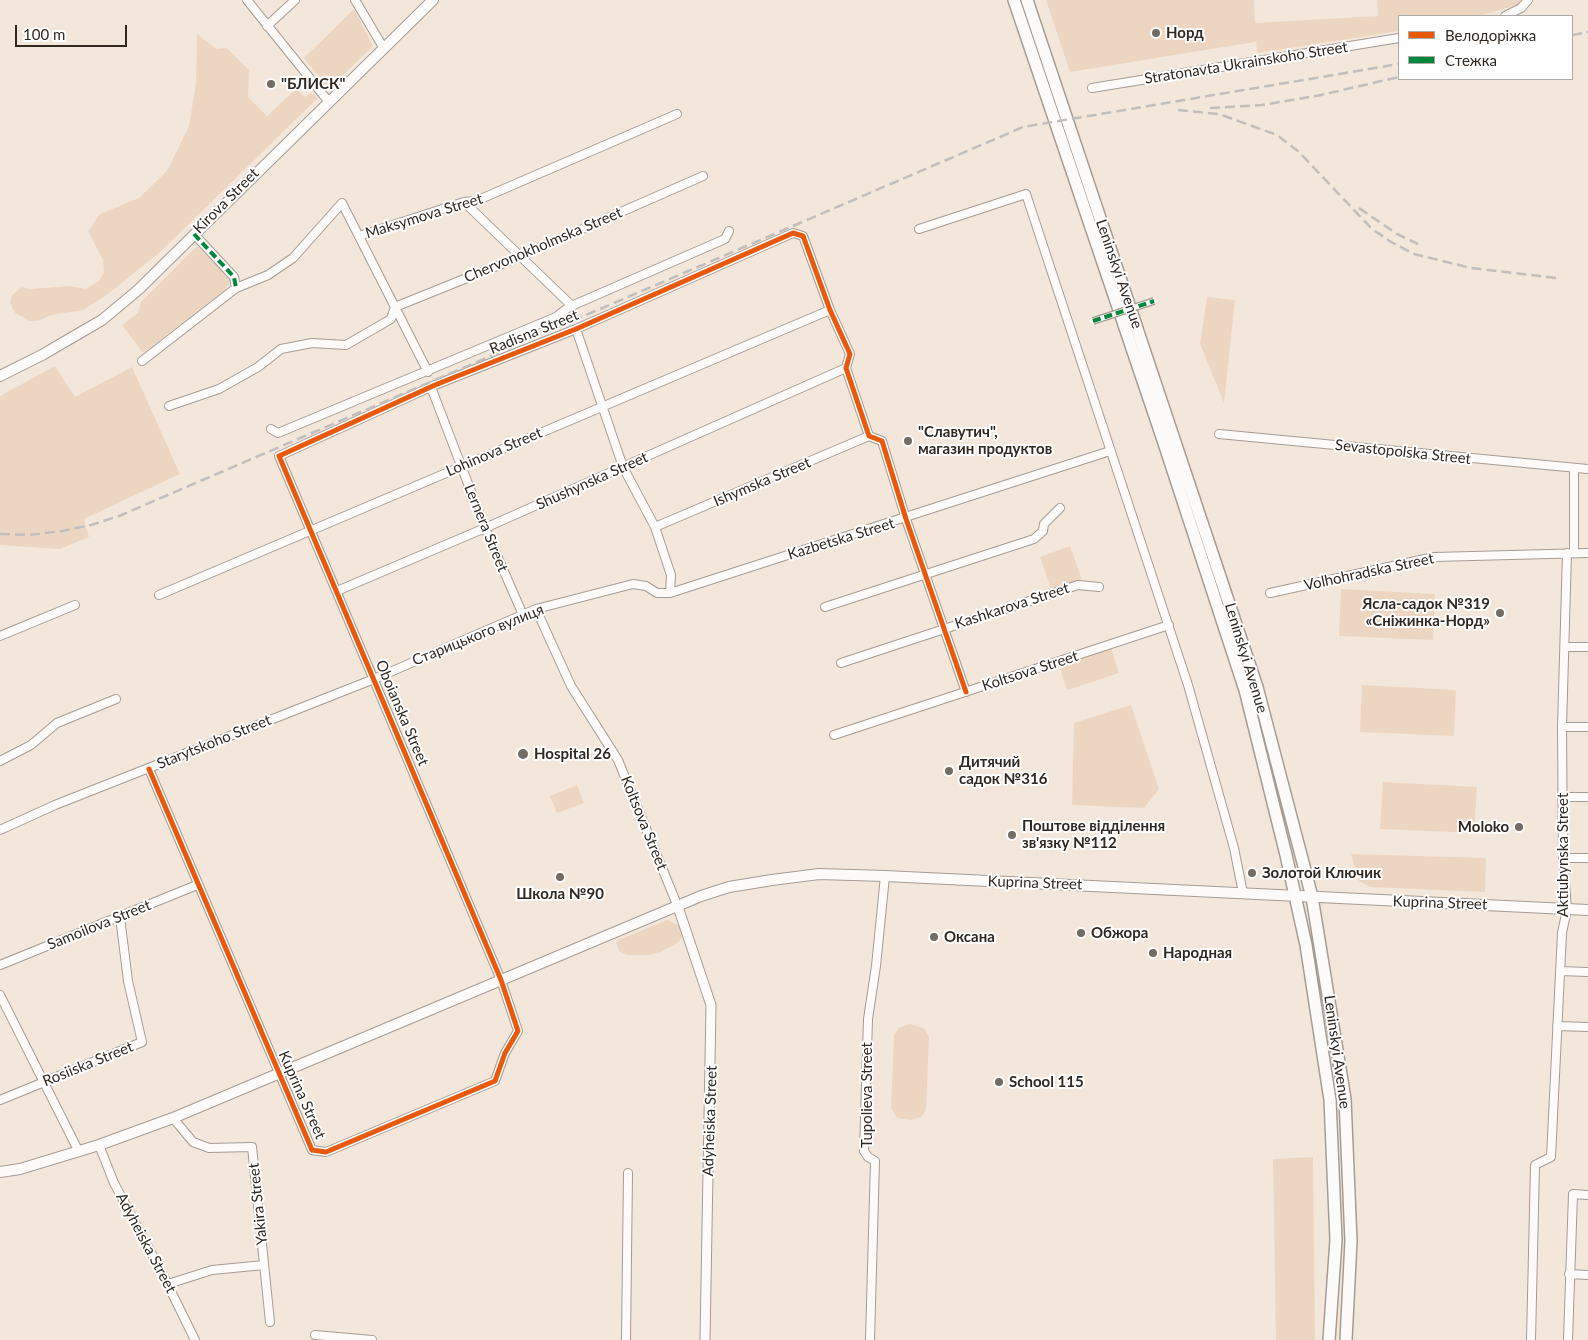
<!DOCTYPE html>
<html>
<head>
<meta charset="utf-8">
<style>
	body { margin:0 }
	#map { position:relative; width:1588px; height:1340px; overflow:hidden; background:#f3e7dc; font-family:Lato,sans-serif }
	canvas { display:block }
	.legend { position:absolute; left:1398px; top:15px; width:175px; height:65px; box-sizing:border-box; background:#fff; border:1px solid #aca9a6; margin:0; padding:6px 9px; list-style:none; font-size:15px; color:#302821 }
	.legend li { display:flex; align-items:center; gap:10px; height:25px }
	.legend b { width:25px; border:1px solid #aca9a6 }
	.scale { position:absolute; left:15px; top:25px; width:112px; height:22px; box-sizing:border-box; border:2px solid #302821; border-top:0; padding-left:6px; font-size:15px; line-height:18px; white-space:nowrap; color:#302821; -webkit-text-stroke:4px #fff; paint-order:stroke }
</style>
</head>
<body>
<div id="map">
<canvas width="1588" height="1340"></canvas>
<ul class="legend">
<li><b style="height:6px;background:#e8590c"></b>Велодоріжка</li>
<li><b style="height:6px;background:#00873e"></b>Стежка</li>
</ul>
<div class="scale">100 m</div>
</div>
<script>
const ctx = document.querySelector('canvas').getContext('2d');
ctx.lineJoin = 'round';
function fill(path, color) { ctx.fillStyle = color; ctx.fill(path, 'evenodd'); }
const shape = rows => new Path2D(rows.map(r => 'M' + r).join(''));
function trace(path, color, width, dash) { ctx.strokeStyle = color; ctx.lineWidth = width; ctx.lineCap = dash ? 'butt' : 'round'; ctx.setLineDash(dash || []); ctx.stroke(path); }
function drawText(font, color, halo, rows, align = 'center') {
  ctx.font = font + ' Lato,sans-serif'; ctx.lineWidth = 4; ctx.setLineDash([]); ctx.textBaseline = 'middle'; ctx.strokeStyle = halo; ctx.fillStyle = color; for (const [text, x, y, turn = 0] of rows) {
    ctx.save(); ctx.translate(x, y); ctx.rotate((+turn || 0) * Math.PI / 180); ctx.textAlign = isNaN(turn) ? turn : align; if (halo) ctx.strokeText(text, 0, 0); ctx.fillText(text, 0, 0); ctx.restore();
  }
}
fill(shape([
	[1046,0,1254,0,1255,23,1378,16,1377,0,1521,0,1520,4,1479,16,1399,16,1399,31,1257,53,1256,40,1255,42,1070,72],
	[354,9,373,46,329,89,304,58],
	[197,34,216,49,227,48,249,70,248,97,267,116,296,89,305,97,311,93,318,98,159,253,108,294,83,310,51,315,38,321,30,321,15,313,10,303,12,295,22,287,32,289,70,286,86,289,99,281,104,273,103,260,88,231,100,214,139,198,167,171,189,126,196,83],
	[197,246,231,280,225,290,143,353,122,325,138,313,141,302],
	[1207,297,1235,300,1224,403,1200,344],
	[55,366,75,397,132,367,180,474,84,519,89,537,60,549,0,545,0,396],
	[1070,546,1082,580,1052,591,1040,557],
	[1341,589,1435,594,1433,640,1339,636],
	[1111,648,1119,673,1067,690,1059,665],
	[1362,685,1456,690,1454,736,1360,732],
	[1131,705,1159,789,1144,808,1072,805,1074,723],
	[1383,782,1477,787,1474,833,1380,829],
	[577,785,584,803,557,813,550,796],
	[1351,854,1486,858,1485,892,1370,887,1359,881],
	[667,920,680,926,684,934,679,942,660,952,648,955,627,955,619,951,616,943,618,940],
	[910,1024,924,1028,929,1037,926,1110,921,1117,911,1120,897,1118,891,1108,894,1035,899,1028],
	[1313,1157,1315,1340,1276,1340,1273,1159]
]), '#edd6c1');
const minor = shape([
	[247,0,329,102],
	[355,0,383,47],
	[1505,16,1521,8,1528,0],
	[267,26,295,0],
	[1092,88,1399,38],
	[464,202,572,306],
	[919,229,1026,194,1188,685,1234,848,1243,893],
	[194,234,234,277,236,288],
	[359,236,464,202,476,201,677,114],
	[576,329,623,467,655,527,671,575,670,593],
	[142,361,236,288,268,275,293,258,342,203,428,372],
	[435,385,431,387,485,528,523,615],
	[169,406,219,389,258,367,281,349,312,343,346,345,391,319,395,307,514,259,703,176],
	[271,429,278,433,556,317,569,307,725,239,729,231],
	[1219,434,1588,469],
	[1574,469,1574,553],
	[655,527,869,436],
	[337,591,485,528,846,368],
	[1270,593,1434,557,1588,553],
	[159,595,830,310],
	[825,607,1034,539,1043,531,1044,524,1060,508],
	[536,609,571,686,618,760,678,907],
	[0,636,75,605],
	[1565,647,1588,647],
	[841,663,1078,585,1099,587],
	[1562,727,1588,727],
	[834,735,1169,625],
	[0,761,31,745,57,723,116,699],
	[149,769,312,1150,326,1152,495,1081,505,1053,518,1031,501,980,279,456,435,385,576,329,793,233,803,236,830,310,850,354,846,368,869,436,882,441,906,519,966,692],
	[1563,797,1588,797],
	[0,830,55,805,374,679,536,609,633,584,646,586,657,593,670,593,1110,451],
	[1563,858,1588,858],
	[0,965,197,885],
	[1560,971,1588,972],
	[0,995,79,1152],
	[1557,1026,1588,1027],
	[0,1100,142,1042,128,981,120,917],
	[173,1118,193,1142,209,1148,252,1147,270,1322],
	[99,1145,114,1183,163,1275,195,1340],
	[1569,1274,1588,1275],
	[168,1284,212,1270,264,1265],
	[315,1335,372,1340],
	[626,1340,628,1173],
	[870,1340,875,1161,868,1157,864,1151,868,1019,876,966,885,876],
	[1531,1340,1535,1165,1551,1157,1562,933,1567,909,1563,858,1562,727,1567,553],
	[1568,1340,1573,1194,1588,1195]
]);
const tertiary = shape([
	[678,907,711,1005,705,1340]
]);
const secondary = shape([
	[0,376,42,355,102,320,138,290,433,0],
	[0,1172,20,1169,99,1145,173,1118,701,896,729,887,772,880,819,874,885,876,1588,910]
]);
const primary = shape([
	[1014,0,1162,437,1245,690,1286,855,1306,945,1330,1100,1336,1240,1329,1340],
	[1027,0,1257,687,1312,897,1345,1099,1351,1241,1346,1340]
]);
trace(minor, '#a59c94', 10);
trace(tertiary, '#a59c94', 11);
trace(secondary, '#a59c94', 12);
trace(primary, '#a59c94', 14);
trace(minor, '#fdfbfa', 8);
trace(tertiary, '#fdfbfa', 9);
trace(secondary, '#fdfbfa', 10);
trace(primary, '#fdfbfa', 11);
trace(shape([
	[1572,35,1588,32],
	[1210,108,1262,105,1321,95,1399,77],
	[1178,110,1219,114,1277,135,1299,152,1371,228,1391,242,1414,254,1471,268,1557,278],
	[1359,208,1397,234,1418,244],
	[0,534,29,535,62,531,91,525,119,516,1023,127,1399,64]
]), '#c1bebc', 2.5, [10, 5]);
const pedestrianBridge = shape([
	[1093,321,1154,301]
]);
trace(pedestrianBridge, '#a59c94', 8, []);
trace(pedestrianBridge, '#fdfbfa', 5.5);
trace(shape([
	[194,234,234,277,236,288],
	[1093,321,1154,301]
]), '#00873e', 4, [8, 4]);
trace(shape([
	[149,769,312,1150,326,1152,495,1081,505,1053,518,1031,501,980,279,456,435,385,576,329,793,233,803,236,830,310,850,354,846,368,869,436,882,441,906,519,966,692]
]), '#e8590c', 5);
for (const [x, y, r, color] of [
	[1156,33,5,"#746b62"],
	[271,84,5,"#746b62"],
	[908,441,5,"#746b62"],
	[1500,613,5,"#746b62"],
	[523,754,6,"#746b62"],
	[949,771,5,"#746b62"],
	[1519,827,5,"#746b62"],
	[1012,835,5,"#746b62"],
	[1252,873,5,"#746b62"],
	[560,877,5,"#746b62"],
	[1081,933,5,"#746b62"],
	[934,937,5,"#746b62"],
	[1153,953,5,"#746b62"],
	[999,1082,5,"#746b62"]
]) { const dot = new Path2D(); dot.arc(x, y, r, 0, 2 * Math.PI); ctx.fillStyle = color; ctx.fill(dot); trace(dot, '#fff', 2); }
drawText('bold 15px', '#302821', '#fff', [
	["Норд",1166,33],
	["\"БЛИСК\"",281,84],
	["\"Славутич\",",918,432],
	["магазин продуктов",918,449],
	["Ясла-садок №319",1490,604,"right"],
	["«Сніжинка-Норд»",1490,621,"right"],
	["Hospital 26",534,754],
	["Дитячий",959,762],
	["садок №316",959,779],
	["Поштове відділення",1022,826],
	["зв'язку №112",1022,843],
	["Moloko",1509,827,"right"],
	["Золотой Ключик",1262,873],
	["Школа №90",560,894,"center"],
	["Обжора",1091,933],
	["Оксана",944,937],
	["Народная",1163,953],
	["School 115",1009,1082]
], 'left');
drawText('15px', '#302821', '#fff', [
	["Stratonavta Ukrainskoho Street",1246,63,-9],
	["Kirova Street",226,201,-45],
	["Maksymova Street",424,216,-17],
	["Chervonokholmska Street",543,245,-23],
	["Leninskyi Avenue",1119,274,71],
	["Radisna Street",534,332,-22],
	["Lohinova Street",494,452,-23],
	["Sevastopolska Street",1403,452,6],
	["Shushynska Street",592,481,-24],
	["Ishymska Street",762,482,-23],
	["Lernera Street",486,528,68],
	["Kazbetska Street",841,539,-17],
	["Volhohradska Street",1369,572,-12],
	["Kashkarova Street",1012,606,-18],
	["Старицького вулиця",478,635,-22],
	["Leninskyi Avenue",1246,658,73],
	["Koltsova Street",1030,671,-18],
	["Oboianska Street",402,713,67],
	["Starytskoho Street",214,742,-22],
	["Koltsova Street",644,823,68],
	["Aktiubynska Street",1563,855,-90],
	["Kuprina Street",1035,883,2],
	["Kuprina Street",1440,903,2],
	["Samoilova Street",99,925,-22],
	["Leninskyi Avenue",1337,1052,82],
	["Rosiiska Street",88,1064,-22],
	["Kuprina Street",302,1095,66],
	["Tupolieva Street",867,1095,-90],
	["Adyheiska Street",710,1121,-88],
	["Yakira Street",258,1204,-96],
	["Adyheiska Street",146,1243,62]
]);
</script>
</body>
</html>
